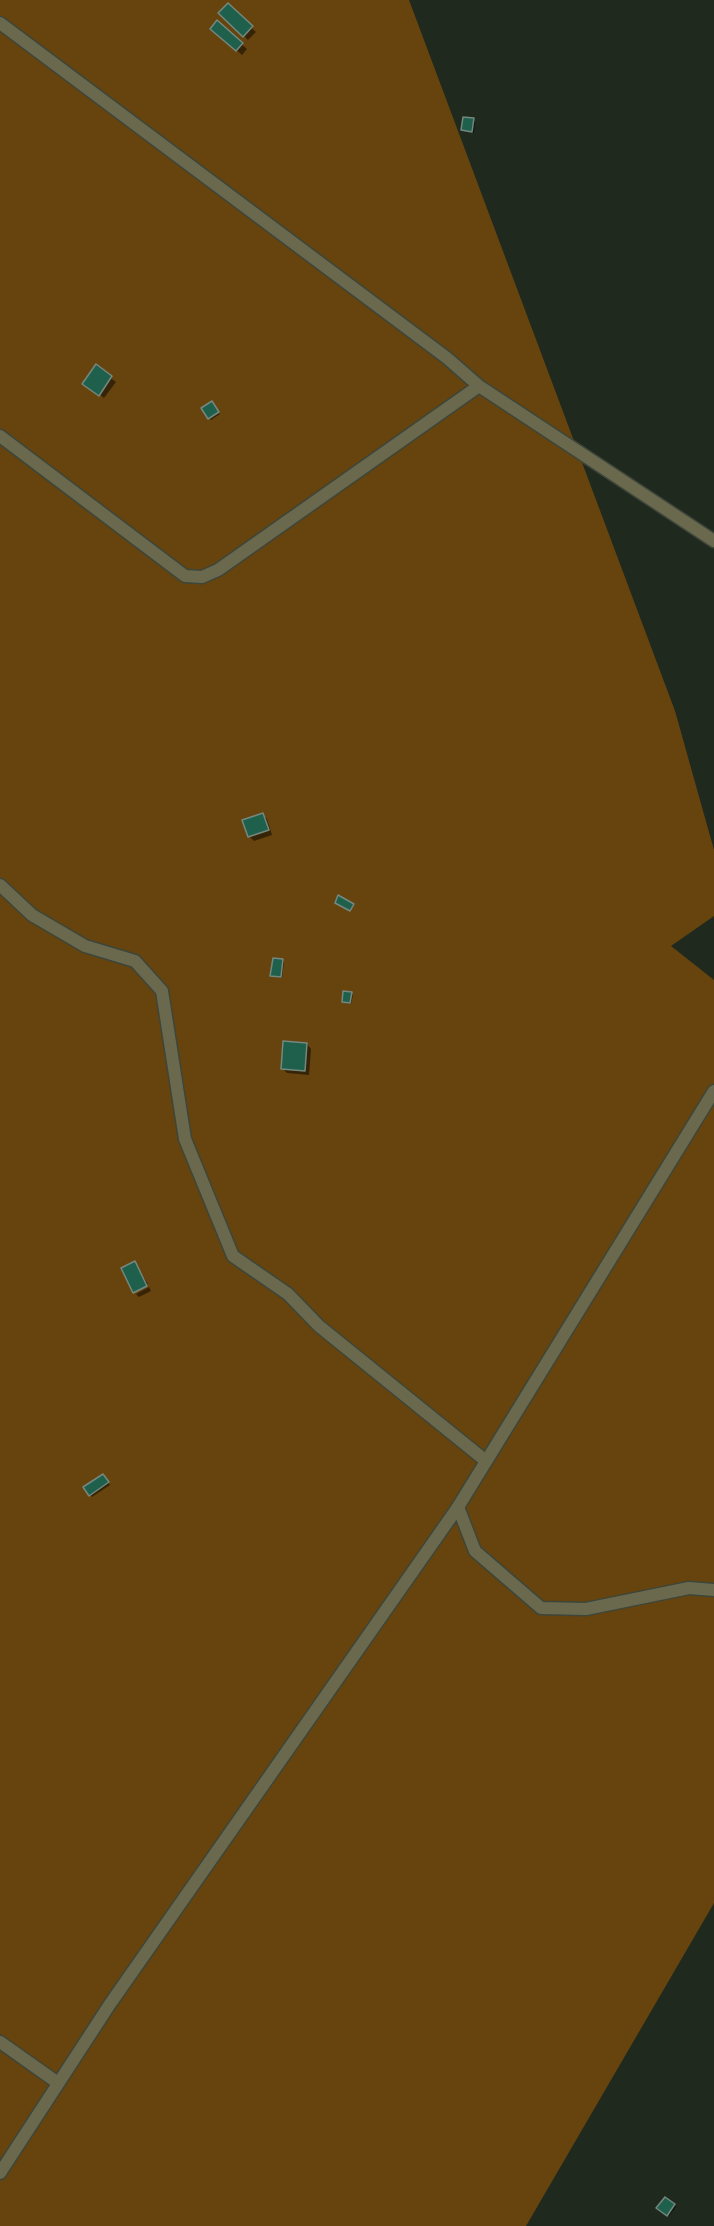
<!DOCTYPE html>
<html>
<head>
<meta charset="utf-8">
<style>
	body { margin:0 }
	canvas { display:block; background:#20291d }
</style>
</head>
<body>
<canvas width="714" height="2226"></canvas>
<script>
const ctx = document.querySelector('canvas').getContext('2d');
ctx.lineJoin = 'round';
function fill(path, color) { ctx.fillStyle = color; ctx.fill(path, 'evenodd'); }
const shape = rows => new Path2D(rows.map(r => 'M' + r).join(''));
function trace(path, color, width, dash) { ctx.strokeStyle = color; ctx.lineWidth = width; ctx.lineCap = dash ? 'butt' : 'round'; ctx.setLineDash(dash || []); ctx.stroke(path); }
fill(shape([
	[0,0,409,0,675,711,714,850,714,916,671,946,714,980,714,1903,526,2226,0,2226]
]), '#67440d');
fill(shape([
	[228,5,256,32,248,40,220,13],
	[218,23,247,49,242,55,217,33],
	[473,120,475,122,474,133,465,131,463,129],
	[96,367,116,382,104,398,87,385],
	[214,405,220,414,211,420,209,418],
	[262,814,267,819,272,835,254,841,249,836],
	[282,960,284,962,282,978,274,977,272,975],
	[351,993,353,995,351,1004,345,1003,343,1001],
	[307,1044,311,1049,309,1075,287,1073,283,1069],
	[134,1263,148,1284,134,1291],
	[149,1287,151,1291,139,1297,136,1294],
	[105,1477,110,1485,92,1497,85,1488],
	[674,2205,676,2207,669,2216,660,2210]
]), '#0007');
const building = shape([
	[228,3,253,26,243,37,218,13,228,3],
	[217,20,243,43,236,51,210,29,217,20],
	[463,117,474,118,472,132,461,130,463,117],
	[96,364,112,376,99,396,82,384,96,364],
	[212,401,219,412,208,419,201,408,212,401],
	[263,813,269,830,248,837,242,820,263,813],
	[338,895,354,904,350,911,335,903,338,895],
	[273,958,283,959,281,977,270,976,273,958],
	[343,991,352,992,350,1003,342,1002,343,991],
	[283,1041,307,1043,305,1071,281,1069,283,1041],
	[135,1261,147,1286,133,1293,121,1268,135,1261],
	[103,1474,109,1482,89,1496,83,1487,103,1474],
	[665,2197,675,2204,667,2216,656,2208,665,2197]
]);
fill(building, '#1f604c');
trace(building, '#748880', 1.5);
const minor = shape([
	[0,23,447,358,479,386],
	[0,436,185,576,202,577,218,570,479,386,714,541],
	[0,885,32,915,85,946,135,961,162,991,185,1139,233,1256,288,1294,319,1326,486,1461],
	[458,1507,475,1551,541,1608,586,1609,689,1588,714,1590],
	[0,2042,58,2083]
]);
const tertiary = shape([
	[0,2173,110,2004,458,1507,714,1091]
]);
trace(minor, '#3d463a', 15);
trace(tertiary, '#3d463a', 15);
trace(minor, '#6a694d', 12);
trace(tertiary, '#6a694d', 12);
</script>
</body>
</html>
